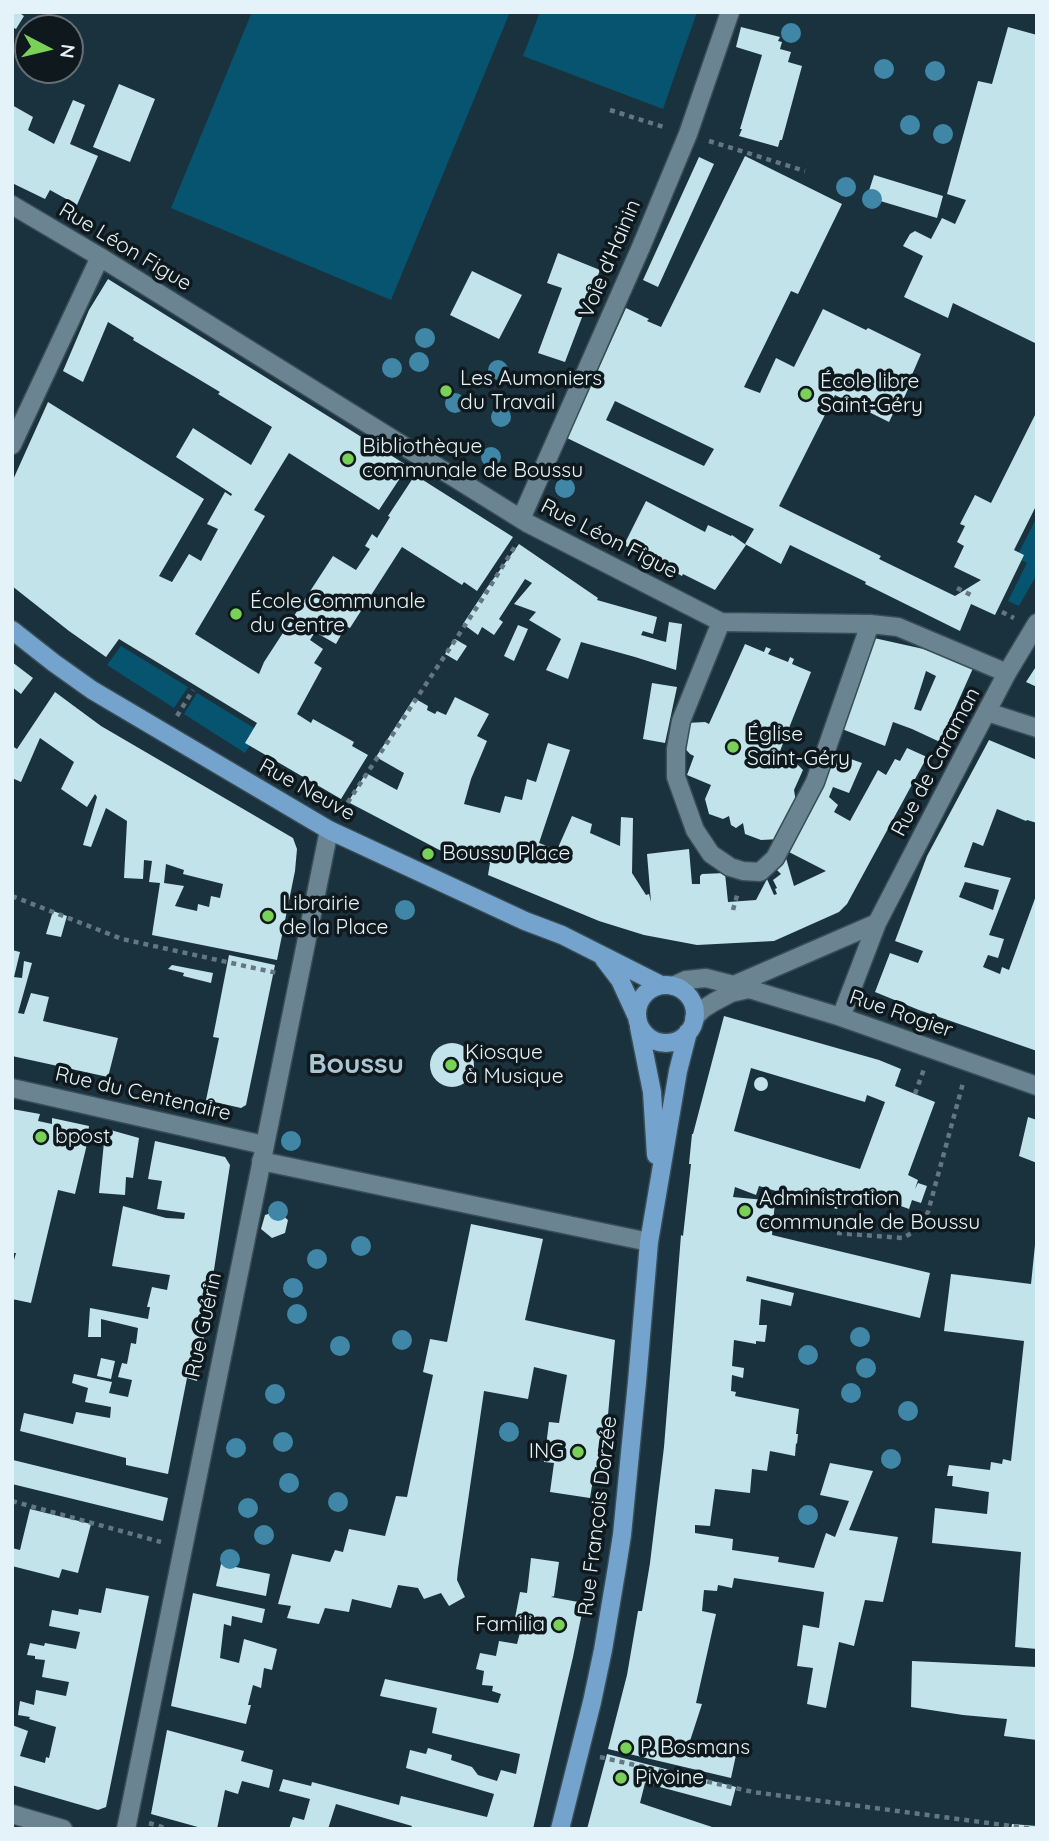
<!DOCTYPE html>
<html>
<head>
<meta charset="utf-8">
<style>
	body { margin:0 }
	#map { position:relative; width:1049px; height:1841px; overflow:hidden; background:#1a323d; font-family:Quicksand,sans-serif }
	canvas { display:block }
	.frame { position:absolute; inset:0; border:14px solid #e4f2f9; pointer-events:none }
	.north { position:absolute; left:14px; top:14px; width:70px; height:70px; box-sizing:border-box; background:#0e181d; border:2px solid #646f75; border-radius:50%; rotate:97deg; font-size:19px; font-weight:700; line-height:28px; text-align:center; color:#e4f2f9 }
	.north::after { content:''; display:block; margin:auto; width:24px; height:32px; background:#79d157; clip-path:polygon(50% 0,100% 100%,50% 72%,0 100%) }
</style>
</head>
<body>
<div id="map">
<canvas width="1049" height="1841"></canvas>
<div class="frame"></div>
<div class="north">N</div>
</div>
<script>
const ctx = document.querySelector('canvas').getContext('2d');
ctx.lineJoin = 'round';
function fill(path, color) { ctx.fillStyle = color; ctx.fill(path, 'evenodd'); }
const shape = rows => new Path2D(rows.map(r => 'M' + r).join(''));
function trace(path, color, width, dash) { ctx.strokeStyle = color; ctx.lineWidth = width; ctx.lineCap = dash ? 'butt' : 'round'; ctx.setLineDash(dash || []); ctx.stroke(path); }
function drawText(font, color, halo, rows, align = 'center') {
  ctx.font = font + ' Quicksand,sans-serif'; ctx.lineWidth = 7; ctx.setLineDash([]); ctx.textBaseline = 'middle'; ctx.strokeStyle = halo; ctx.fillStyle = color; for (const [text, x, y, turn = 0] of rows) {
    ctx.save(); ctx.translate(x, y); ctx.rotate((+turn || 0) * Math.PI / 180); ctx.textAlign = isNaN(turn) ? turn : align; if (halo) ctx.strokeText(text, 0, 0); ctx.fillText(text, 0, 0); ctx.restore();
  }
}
fill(shape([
	[252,12,510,12,391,300,171,208],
	[540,12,697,12,663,109,523,56],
	[1037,517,1037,574,1019,606,1008,601,1027,563,1016,558],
	[121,646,188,687,174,708,107,665],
	[197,693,259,731,245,753,184,714]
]), '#075470');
fill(shape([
	[12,12,18,12,24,16,16,29,12,27],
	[741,27,780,37,778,41,782,42,780,49,791,52,788,62,802,66,782,140,780,140,778,147,739,136,742,129,740,129,762,55,736,47],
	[1008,27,1037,35,1037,344,953,303,948,318,904,297,923,256,903,246,910,234,915,231,931,239,942,218,955,224,966,200,947,194,978,81,992,84],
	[119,84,155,99,130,162,93,147],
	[73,100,85,105,70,144,98,156,77,205,50,190,45,199,12,183,12,105,33,117,28,130,54,144],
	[745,156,842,204,798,294,791,291,744,387,760,393,776,358,794,367,823,309,866,330,868,328,921,354,911,377,913,378,903,400,900,399,889,422,835,395,779,506,881,556,879,559,955,596,981,580,954,567,964,546,957,542,965,526,960,524,975,495,991,503,1037,411,1037,504,1014,550,1024,555,995,615,971,604,960,631,865,584,866,582,790,545,781,564,745,544,754,529,567,438,626,308,649,319,647,321,661,327],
	[615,401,714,449,704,466,606,420],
	[699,157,714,164,658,287,643,280],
	[874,175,943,196,937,218,867,197],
	[558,253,600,270,565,362,538,353,562,288,547,283],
	[472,271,522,295,499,339,450,315],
	[108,279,408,466,379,510,289,453,254,510,265,516,195,634,259,674,264,662,333,556,356,570,370,549,365,546,372,534,377,538,390,517,388,516,415,475,513,537,477,591,464,582,462,585,402,547,350,628,346,626,336,644,315,632,310,640,323,649,314,663,322,668,297,714,311,723,313,719,354,742,352,746,368,755,341,799,245,743,257,723,119,639,106,657,69,631,12,586,12,482,48,402,204,499,159,576,172,582,189,554,201,561,218,529,207,524,225,492,231,496,232,494,176,457,193,428,251,465,272,427,218,394,220,392,133,340,134,338,108,322,83,382,63,371,89,310],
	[646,501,705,532,708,525,731,536,732,535,746,545,715,590,683,574,682,576,624,545],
	[519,544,598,598,597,600,657,617,653,634,643,631,641,635,666,642,669,622,682,624,676,670,635,657,581,642,568,679,546,670,561,639,529,620,536,612,514,604,532,583,525,579,499,619,503,622,494,635,482,627,478,635,463,624,486,589],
	[518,625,528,629,514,661,504,656],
	[874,638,946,654,974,666,940,742,912,729,893,722,885,746,837,727],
	[926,671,936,676,921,711,914,709],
	[455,639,467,646,457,661,445,654],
	[745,644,764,652,766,647,771,649,768,654,788,662,790,657,794,659,792,664,811,672,780,751,787,754,803,770,794,790,796,802,780,839,761,840,745,834,743,823,736,828,731,825,729,816,723,819,709,814,705,799,711,785,687,775,694,756,690,754,679,742,686,723,705,722,709,724],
	[12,662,33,678,21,694,12,687],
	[1037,665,1037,687,1026,682],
	[652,683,677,687,665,743,643,739],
	[55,692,101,726,293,838,297,849,295,871,277,960,152,935,160,883,149,882,152,861,144,860,143,879,124,878,127,821,106,808,91,847,83,845,97,797,95,794,87,807,61,789,74,762,40,738,21,782,12,778,12,746,17,749],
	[166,864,184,870,183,874,223,884,220,898,211,896,209,907,198,904,197,911,175,906,184,886,164,883],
	[455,697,489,714,477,736,487,741,471,779,464,804,500,813,505,796,522,800,527,779,536,782,548,743,570,750,539,843,557,850,572,816,592,824,590,833,620,846,621,817,633,818,632,873,646,895,649,894,651,902,647,854,689,849,692,884,700,884,700,876,702,874,725,873,728,902,756,900,767,879,774,895,777,894,775,889,777,888,773,880,781,874,775,868,781,856,786,858,794,886,826,871,785,850,831,752,862,763,849,793,833,787,829,797,838,805,834,812,850,821,878,770,886,775,895,759,900,761,907,748,927,757,847,904,839,912,774,941,697,945,644,935,599,921,488,875,490,863,450,852,449,855,348,802,366,773,397,790,404,773,376,757,414,698,428,706,427,710,435,714,437,711,446,715],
	[989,740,1037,760,1037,823,1027,820,1026,821,997,809,983,846,973,842,964,867,1011,878,989,935,1004,939,998,958,988,955,983,967,1000,974,1002,967,1009,970,1037,893,1037,1051,919,1010,875,992,890,953,918,963,923,951,895,941,927,856],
	[965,882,999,890,993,910,959,897],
	[53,911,67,916,61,937,46,934],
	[12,950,20,952,14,977,22,978,24,961,32,963,18,1013,24,1014,31,993,49,997,43,1021,118,1038,108,1077,12,1056],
	[229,955,275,965,246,1105,241,1108,206,1100,219,1038,213,1037],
	[172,965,213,973,211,983,183,976,184,973,168,969],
	[724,1016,879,1060,901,1069,895,1086,935,1102,908,1175,918,1180,915,1189,918,1183,927,1186,921,1203,912,1200,909,1209,890,1202,888,1206,846,1192,837,1209,759,1186,756,1195,735,1187,733,1197,775,1201,772,1235,930,1273,920,1318,747,1276,746,1281,794,1293,791,1306,761,1299,759,1325,767,1325,765,1342,756,1341,756,1344,734,1340,732,1366,744,1368,743,1378,732,1375,731,1391,736,1392,735,1396,799,1409,796,1434,798,1434,797,1444,796,1443,795,1456,770,1451,767,1471,752,1469,750,1493,715,1489,710,1526,695,1525,695,1533,733,1539,732,1550,779,1557,778,1562,814,1568,826,1533,835,1537,849,1501,820,1495,830,1463,873,1471,849,1530,898,1537,883,1602,865,1600,854,1646,839,1642,826,1708,807,1704,813,1668,797,1666,803,1625,819,1628,824,1592,734,1578,732,1588,718,1585,717,1591,704,1590,702,1611,716,1614,696,1703,702,1704,689,1744,736,1755,731,1778,608,1749,627,1675,638,1611,642,1611,650,1563,664,1447,681,1235,683,1236,691,1164,689,1164,692,1134,693,1134],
	[751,1068,865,1102,867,1095,885,1102,860,1169,734,1131],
	'430 1065a22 22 0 1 1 44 0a22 22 0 1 1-44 0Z',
	'754 1084a7 7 0 1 1 14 0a7 7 0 1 1-14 0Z',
	[12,1109,40,1114,38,1121,52,1124,52,1118,89,1126,87,1144,75,1194,58,1190,31,1303,12,1299,12,1267,16,1253,12,1253],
	[1028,1117,1037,1120,1037,1163,1019,1156],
	[107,1129,139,1138,133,1178,126,1177,125,1195,99,1193,104,1142],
	[155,1141,225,1157,230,1165,197,1381,187,1378,168,1474,126,1465,126,1458,20,1431,24,1413,73,1424,76,1412,110,1418,111,1407,85,1402,88,1388,72,1383,74,1374,112,1382,109,1393,128,1397,132,1380,118,1377,122,1363,127,1364,131,1343,136,1344,138,1328,101,1319,101,1337,88,1337,90,1308,148,1319,150,1307,147,1307,152,1287,167,1290,170,1275,112,1266,123,1206,166,1218,184,1219,185,1213,157,1209,162,1181,148,1179],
	[277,1211,288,1220,285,1233,272,1238,261,1229,265,1215],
	[471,1224,543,1239,525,1320,615,1340,603,1468,595,1467,590,1498,550,1492,554,1463,544,1462,549,1422,559,1423,567,1375,534,1367,528,1399,484,1391,458,1569,457,1580,465,1597,449,1606,441,1593,424,1599,418,1588,398,1585,391,1608,352,1599,349,1612,325,1608,319,1624,287,1618,291,1606,278,1604,292,1554,330,1562,335,1550,343,1552,349,1529,385,1536,396,1496,407,1497,433,1375,423,1372,430,1339,447,1342],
	[1035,1245,1037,1245,1037,1649,1015,1647,1021,1552,932,1543,935,1508,987,1514,989,1492,952,1486,953,1476,947,1476,949,1465,990,1470,991,1462,1002,1464,1003,1459,1011,1461,1024,1341,944,1331,951,1274,1031,1284],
	[101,1358,115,1361,111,1379,97,1376],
	[13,1460,168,1498,163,1521,12,1484],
	[30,1509,91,1524,78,1573,62,1569,59,1578,12,1566,12,1548,20,1550],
	[531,1558,559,1562,554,1596,551,1597,584,1603,573,1657,533,1829,415,1829,411,1828,412,1826,336,1804,328,1829,289,1829,293,1817,304,1820,310,1799,279,1791,283,1779,311,1786,312,1782,399,1805,401,1796,487,1817,494,1794,406,1768,410,1750,426,1754,428,1748,452,1755,451,1760,472,1767,478,1775,497,1781,501,1770,516,1774,520,1754,432,1733,437,1708,380,1696,385,1679,498,1703,501,1694,492,1691,493,1686,482,1685,484,1671,476,1669,480,1653,496,1656,499,1641,517,1644,524,1618,515,1618,520,1592,527,1593],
	[221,1564,270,1574,266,1596,216,1586],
	[106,1588,149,1596,106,1807,98,1810,12,1785,12,1725,28,1731,20,1756,45,1763,46,1757,49,1758,56,1727,29,1719,30,1717,18,1715,20,1701,34,1705,36,1690,66,1696,69,1682,42,1677,45,1660,35,1659,35,1656,27,1655,30,1643,44,1646,45,1643,76,1649,80,1632,49,1626,52,1610,78,1615,79,1609,101,1613],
	[193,1593,265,1609,262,1623,232,1616,231,1626,224,1624,220,1658,239,1663,244,1639,277,1649,272,1670,264,1668,261,1688,253,1685,248,1705,251,1705,246,1724,171,1706],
	[912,1661,1037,1667,1037,1740,1004,1736,1007,1719,963,1715,911,1707],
	[167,1730,244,1751,241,1761,273,1770,269,1788,242,1781,238,1794,225,1790,217,1829,205,1829,151,1814],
	[607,1754,736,1787,731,1806,645,1783,640,1803,718,1829,587,1829],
	[1012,1824,1037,1826,1037,1829,1011,1829]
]), '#c2e3ea');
const lane = shape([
	[721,622,681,721,676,749,676,777,695,830,711,854,730,867,743,871,760,872,775,858,815,782,870,624],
	[261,1161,649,1242]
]);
const street = shape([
	[12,205,100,257,529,524,721,622,870,624,898,627,1007,673],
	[12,445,100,257],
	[521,519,641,247,688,134,730,12],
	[987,712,1037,728],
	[12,1088,264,1145],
	[12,1814,63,1829],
	[126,1829,329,830]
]);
const secondary = shape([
	[734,985,877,923],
	[673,986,686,980,706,978,749,989,841,1017,1037,1086],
	[841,1017,877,923,967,749,1007,673,1037,623],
	[694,1018,703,1009,714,1002,731,993,749,989]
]);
const primary = shape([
	[12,630,54,663,92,690,329,830,525,921,562,935,661,985],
	[604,959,620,980,637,1017],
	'637 1014a29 29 0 1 1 58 0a29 29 0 1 1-58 0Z',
	[639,1027,652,1092,656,1155],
	[560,1829,592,1702,603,1650,617,1567,622,1535,637,1382,649,1242,678,1071,688,1032]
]);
trace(lane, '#394d57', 21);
trace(street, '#394d57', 21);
trace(secondary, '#394d57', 21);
trace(primary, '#394d57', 21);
trace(shape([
	[610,110,667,128],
	[709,141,805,171],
	[957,588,973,596],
	[1002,612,1014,618],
	[177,716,193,690],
	[342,811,483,598,517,543],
	[12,896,122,939,277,973],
	[733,910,738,892],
	[915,1094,924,1069],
	[837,1233,903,1238,915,1231,922,1223,928,1212,963,1083],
	[12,1501,161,1542],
	[600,1757,753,1792,1034,1829],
	[149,1823,168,1829]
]), '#637781', 4.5, [5, 5]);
trace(lane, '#6a8492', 18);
trace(street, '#6a8492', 18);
trace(secondary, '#6a8492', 18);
trace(primary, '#74a3cd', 18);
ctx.fillStyle = '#4087a7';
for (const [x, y] of [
	[791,33],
	[884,69],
	[935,71],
	[910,125],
	[943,134],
	[846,187],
	[872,199],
	[425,338],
	[419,362],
	[392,368],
	[498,370],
	[455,403],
	[501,417],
	[491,457],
	[565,488],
	[405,910],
	[291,1141],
	[278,1211],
	[361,1246],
	[317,1259],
	[293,1288],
	[297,1314],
	[860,1337],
	[402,1340],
	[340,1346],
	[808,1355],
	[866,1368],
	[851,1393],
	[275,1394],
	[908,1411],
	[509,1432],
	[283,1442],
	[236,1448],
	[891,1459],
	[289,1483],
	[338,1502],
	[248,1508],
	[808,1515],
	[264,1535],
	[230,1559]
]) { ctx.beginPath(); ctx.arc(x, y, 10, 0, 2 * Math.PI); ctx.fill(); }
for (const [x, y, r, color] of [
	[446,391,7,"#79d157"],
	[806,394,7,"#79d157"],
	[348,459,7,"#79d157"],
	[236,614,7,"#79d157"],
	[733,747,7,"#79d157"],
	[428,854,7,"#79d157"],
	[268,916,7,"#79d157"],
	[451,1065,7,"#79d157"],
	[41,1137,7,"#79d157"],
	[745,1211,7,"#79d157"],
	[578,1452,7,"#79d157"],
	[559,1625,7,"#79d157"],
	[626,1748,7,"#79d157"],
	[621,1778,7,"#79d157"]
]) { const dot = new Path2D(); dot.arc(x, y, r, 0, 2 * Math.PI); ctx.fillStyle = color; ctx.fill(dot); trace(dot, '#0e181d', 2.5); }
drawText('21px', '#e4f2f9', '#0e181d', [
	["Rue Léon Figue",125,247,31],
	["Voie d'Hainin",610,259,-67],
	["Rue Léon Figue",609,539,27],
	["Rue de Caraman",936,762,-62],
	["Rue Neuve",307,790,29],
	["Rue Rogier",901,1014,19],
	["Rue du Centenaire",143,1094,13],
	["Rue Guérin",204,1325,-78],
	["Rue François Dorzée",598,1516,-83]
]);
drawText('21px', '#e4f2f9', '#0e181d', [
	["Les Aumoniers",460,379],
	["du Travail",460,403],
	["École libre",820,382],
	["Saint-Géry",820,406],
	["Bibliothèque",362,447],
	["communale de Boussu",362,471],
	["École Communale",250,602],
	["du Centre",250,626],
	["Église",747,735],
	["Saint-Géry",747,759],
	["Boussu Place",442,854],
	["Librairie",282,904],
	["de la Place",282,928],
	["Kiosque",465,1053],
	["à Musique",465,1077],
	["bpost",55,1137],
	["Administration",759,1199],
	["communale de Boussu",759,1223],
	["ING",564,1452,"right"],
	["Familia",545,1625,"right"],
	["P. Bosmans",640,1748],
	["Pivoine",635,1778]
], 'left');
drawText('bold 28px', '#aac6d4', '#0e181d', [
	["Boussu",356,1065]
]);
</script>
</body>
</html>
